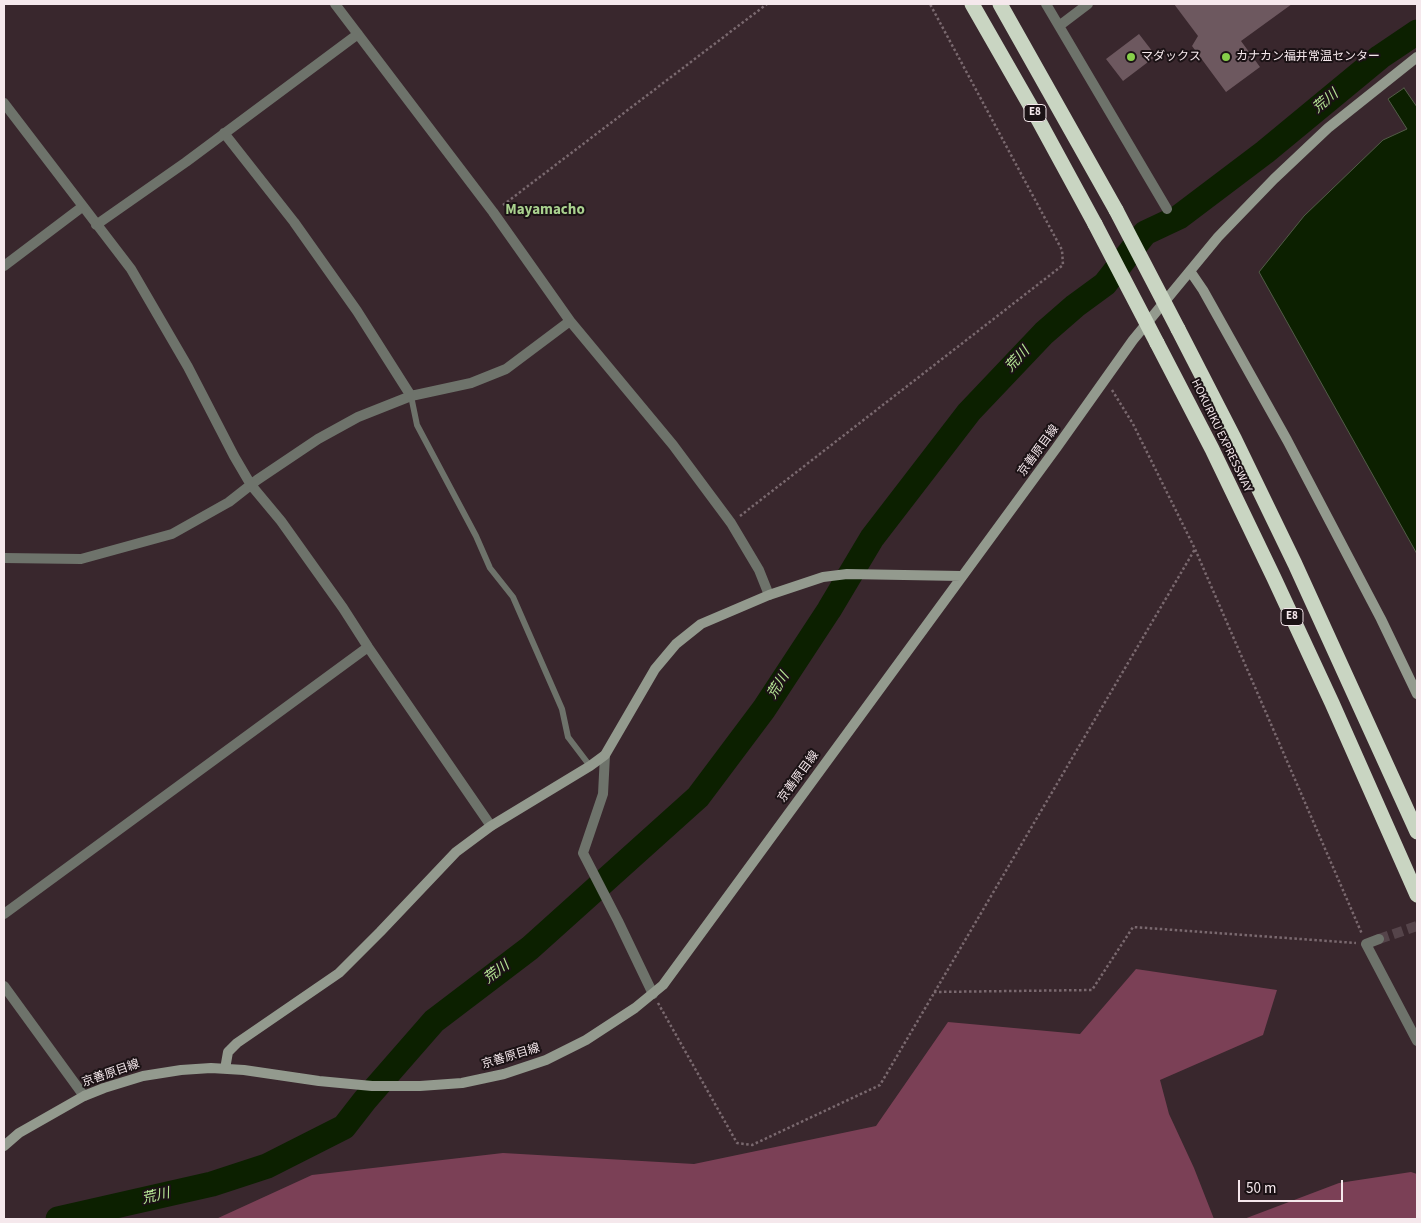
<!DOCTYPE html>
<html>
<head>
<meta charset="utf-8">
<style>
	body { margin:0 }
	#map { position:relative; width:1421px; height:1223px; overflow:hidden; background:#39272d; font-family:"Source Sans 3",sans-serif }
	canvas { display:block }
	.frame { position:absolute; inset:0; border:5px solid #f5e8ec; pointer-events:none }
	.scale { position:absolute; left:1238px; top:1180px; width:105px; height:22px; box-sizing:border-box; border:2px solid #f5e8ec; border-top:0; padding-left:6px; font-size:15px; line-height:18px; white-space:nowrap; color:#f5e8ec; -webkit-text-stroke:4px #1b1215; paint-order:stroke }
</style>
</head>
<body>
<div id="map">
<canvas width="1421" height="1223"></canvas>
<div class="frame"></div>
<div class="scale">50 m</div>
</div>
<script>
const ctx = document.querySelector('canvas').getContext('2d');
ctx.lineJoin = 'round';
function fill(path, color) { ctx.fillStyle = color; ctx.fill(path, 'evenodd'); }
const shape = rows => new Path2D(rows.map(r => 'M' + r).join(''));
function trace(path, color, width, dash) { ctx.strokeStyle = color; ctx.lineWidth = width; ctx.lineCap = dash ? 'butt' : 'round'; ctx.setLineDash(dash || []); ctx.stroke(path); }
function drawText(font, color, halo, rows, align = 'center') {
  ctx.font = font + ' "Source Sans 3","Noto Sans JP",sans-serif'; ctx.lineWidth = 4; ctx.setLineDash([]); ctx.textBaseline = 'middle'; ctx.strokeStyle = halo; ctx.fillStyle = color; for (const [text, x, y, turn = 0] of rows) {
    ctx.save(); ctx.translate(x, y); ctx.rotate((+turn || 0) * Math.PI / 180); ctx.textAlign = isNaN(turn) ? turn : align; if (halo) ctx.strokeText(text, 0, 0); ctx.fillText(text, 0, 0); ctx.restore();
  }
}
fill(shape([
	[1136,969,1277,990,1263,1035,1160,1080,1169,1114,1194,1168,1214,1219,216,1219,312,1175,503,1153,694,1164,876,1126,948,1022,1080,1034],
	[1411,1172,1417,1174,1417,1219,1244,1219,1339,1183]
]), '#7b4056');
const water = shape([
	[1404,88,1417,107,1417,554,1259,272,1304,216,1383,140,1407,129,1388,99,1404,88]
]);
fill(water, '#0c2000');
trace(water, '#525c47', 1);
trace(shape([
	[58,1219,212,1184,267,1166,344,1127,365,1100,434,1021,530,948,698,797,764,709,829,610,872,538,969,412,1044,333,1075,306,1105,284,1145,233,1179,217,1265,152,1380,57,1417,32]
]), '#0c2000', 25);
fill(shape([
	[1174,4,1292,4,1241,41,1260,67,1226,92,1192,46,1198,36],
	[1139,34,1156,56,1123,81,1106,59]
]), '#6d585f');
trace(shape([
	[1379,939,1417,926]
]), '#55444a', 10, [10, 5]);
trace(shape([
	[503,205,767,4],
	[1112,390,1133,424,1195,549,1362,934],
	[740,516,1063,265,1062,250,930,4],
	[934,992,1092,990,1133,927,1356,943],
	[658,1003,737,1143,752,1145,880,1085,1195,549]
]), '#7a696f', 2.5, [2.5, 2.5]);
trace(shape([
	[411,396,417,425,476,536,490,568,513,597,562,709,568,737,590,766]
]), '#6e736b', 6);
trace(shape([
	[335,4,493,212,570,321,673,445,731,523,759,570,769,595],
	[1046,4,1167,209],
	[1059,26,1088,4],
	[4,103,131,269,188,367,234,456,251,485,281,521,343,608,368,647,491,826],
	[224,133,294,222,357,311,411,396],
	[96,225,186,162,358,34],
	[4,266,82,207],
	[4,558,81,559,172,534,229,502,257,480,318,439,358,417,411,396,471,383,506,369,570,321],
	[605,755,603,794,583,853,618,921,653,994],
	[4,914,368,647],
	[1379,939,1366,944,1417,1041],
	[4,986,84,1096]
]), '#6e736b', 10);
trace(shape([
	[1190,271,1203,290,1287,440,1381,619,1417,694],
	[225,1069,228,1052,237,1043,339,973,380,932,456,852,491,826,590,766,605,755,655,669,676,644,701,624,769,595,823,577,847,574,961,576],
	[4,1146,19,1133,84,1096,104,1088,143,1076,181,1070,211,1068,244,1070,319,1081,372,1086,420,1086,462,1083,504,1074,546,1060,586,1040,635,1008,663,985,1057,447,1133,340,1218,237,1274,179,1328,128,1417,57]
]), '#939a8e', 10);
trace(shape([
	[972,4,1039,121,1095,224],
	[1000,4,1116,210],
	[1178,329,1235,440,1295,564,1417,832],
	[1157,343,1212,449,1274,578,1332,703,1417,895]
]), '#c9d5c2', 15);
trace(shape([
	[1116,210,1178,329],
	[1095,224,1157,343]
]), '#c9d5c2', 15);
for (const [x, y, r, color] of [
	[1131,57,5,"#87cf4a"],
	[1226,57,5,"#87cf4a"]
]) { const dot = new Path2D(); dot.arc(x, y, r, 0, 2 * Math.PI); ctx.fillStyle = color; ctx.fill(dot); trace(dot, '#1b1215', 2); }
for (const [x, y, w] of [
	[1035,113,22],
	[1292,617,22]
]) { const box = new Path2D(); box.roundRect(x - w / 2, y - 8.5, w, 17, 4); ctx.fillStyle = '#1b1215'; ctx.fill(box); trace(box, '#f5e8ec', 1); }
drawText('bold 11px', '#f5e8ec', null, [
	["E8",1035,113],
	["E8",1292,617]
]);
drawText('12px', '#f5e8ec', '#1b1215', [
	["マダックス",1141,57],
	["カナカン福井常温センター",1236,57]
], 'left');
drawText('12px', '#f5e8ec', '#1b1215', [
	["HOKURIKU EXPRESSWAY",1221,436,64],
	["京善原目線",1039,451,-54],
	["京善原目線",799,777,-54],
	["京善原目線",511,1057,-17],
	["京善原目線",111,1074,-19]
]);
drawText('italic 14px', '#b7e696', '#1b1215', [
	["荒川",1326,102,-40],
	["荒川",1018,360,-47],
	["荒川",779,686,-58],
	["荒川",497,973,-37],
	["荒川",156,1197,-13]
]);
drawText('bold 15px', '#a9d18e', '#1b1215', [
	["Mayamacho",545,211]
]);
</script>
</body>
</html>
